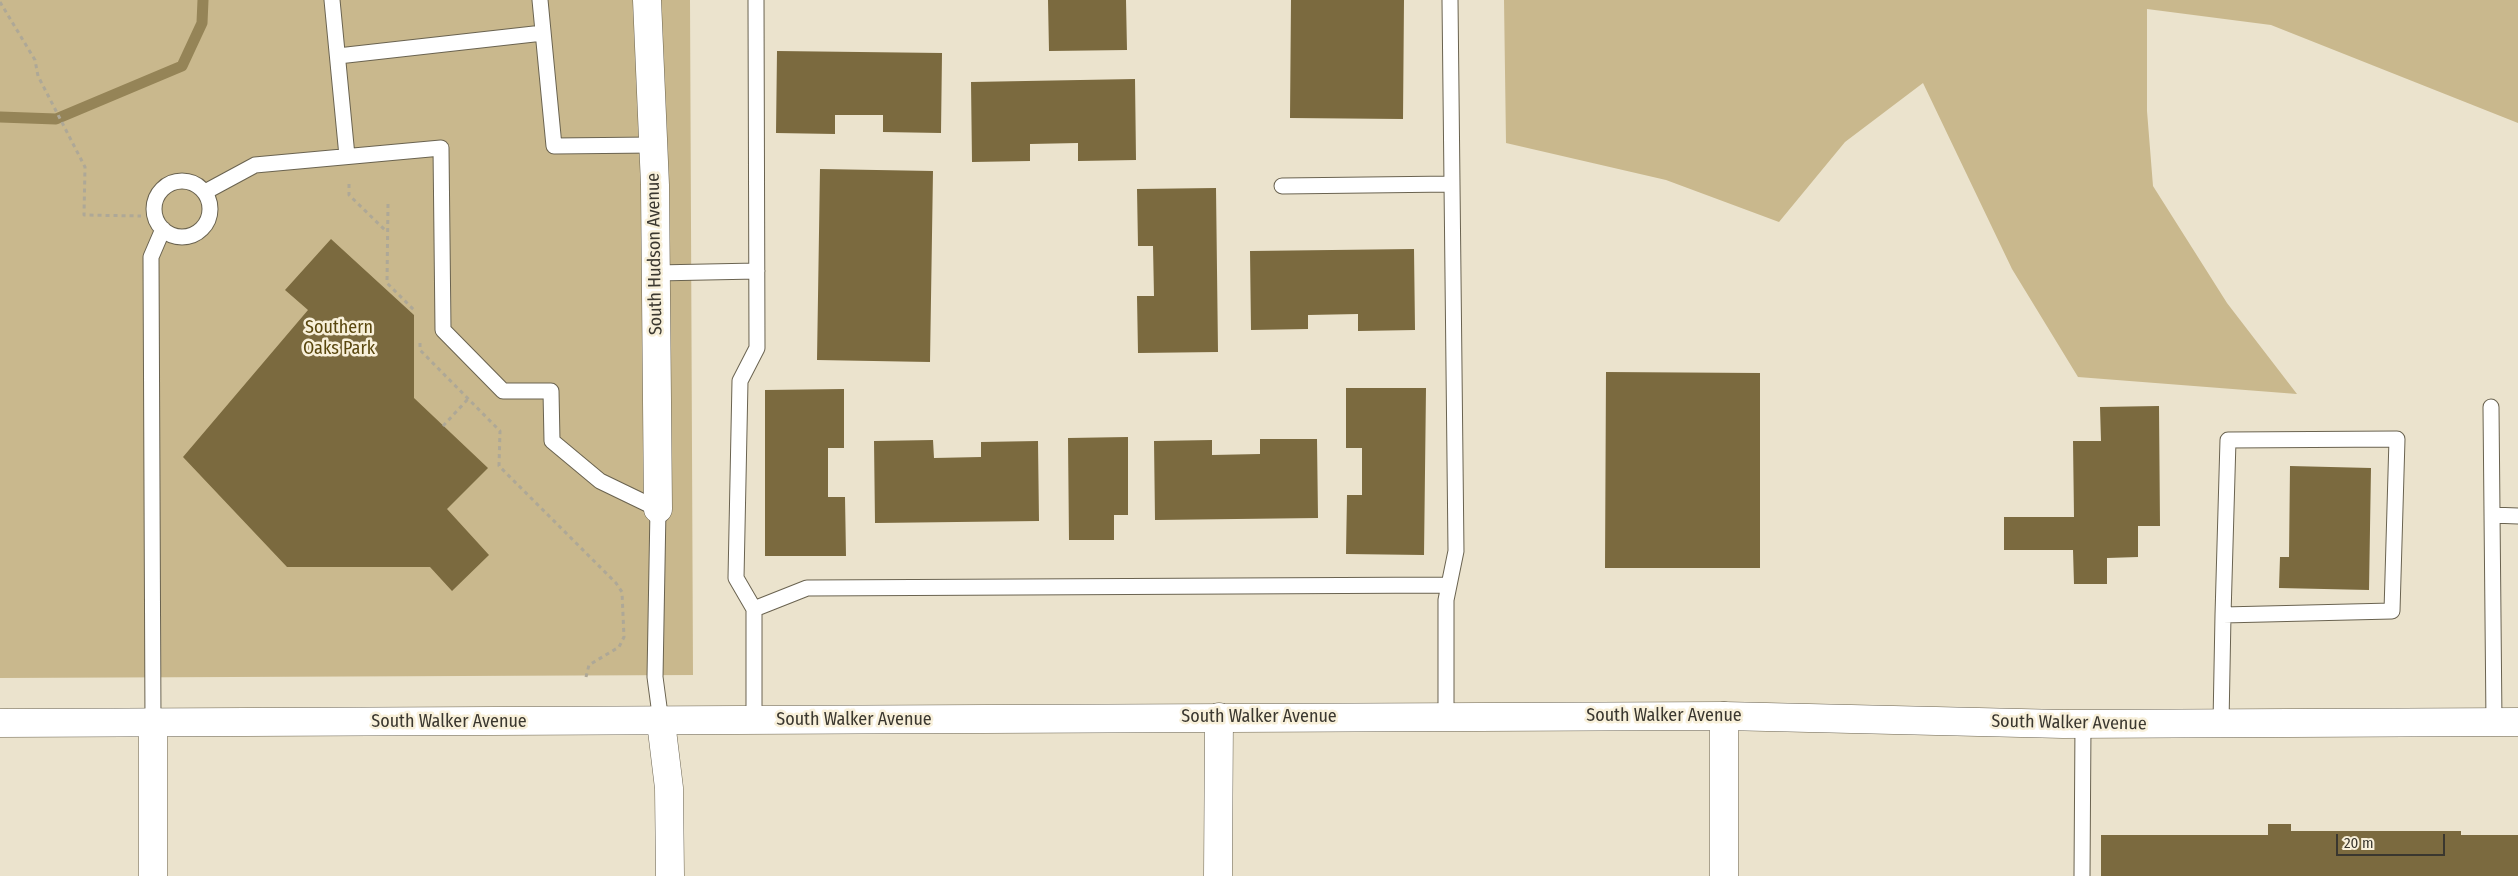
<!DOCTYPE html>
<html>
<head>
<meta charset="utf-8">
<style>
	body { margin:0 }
	#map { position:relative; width:2518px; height:876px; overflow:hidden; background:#ebe3cd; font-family:"Fira Sans Condensed",sans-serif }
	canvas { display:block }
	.scale { position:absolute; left:2336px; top:834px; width:109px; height:22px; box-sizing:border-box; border:2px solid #3a372f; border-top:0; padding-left:6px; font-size:15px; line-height:18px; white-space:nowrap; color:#3a372f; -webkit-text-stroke:4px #f8f0da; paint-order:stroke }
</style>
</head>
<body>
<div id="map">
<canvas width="2518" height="876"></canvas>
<div class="scale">20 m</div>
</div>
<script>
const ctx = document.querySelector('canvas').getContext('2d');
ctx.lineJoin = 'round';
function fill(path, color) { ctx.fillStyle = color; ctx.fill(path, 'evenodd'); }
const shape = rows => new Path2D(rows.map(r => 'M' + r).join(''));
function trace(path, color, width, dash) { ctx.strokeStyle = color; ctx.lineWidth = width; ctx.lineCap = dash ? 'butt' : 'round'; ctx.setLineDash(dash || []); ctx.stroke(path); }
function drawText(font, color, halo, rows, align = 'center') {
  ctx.font = font + ' "Fira Sans Condensed",sans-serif'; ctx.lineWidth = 5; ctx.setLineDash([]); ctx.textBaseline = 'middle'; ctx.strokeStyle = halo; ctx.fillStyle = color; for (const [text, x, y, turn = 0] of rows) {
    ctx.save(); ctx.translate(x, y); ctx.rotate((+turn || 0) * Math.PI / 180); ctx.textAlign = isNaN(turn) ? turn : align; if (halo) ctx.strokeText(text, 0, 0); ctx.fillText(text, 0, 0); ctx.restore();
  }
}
fill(shape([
	[0,0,690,0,693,675,0,678],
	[1504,0,2518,0,2518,123,2271,25,2147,9,2147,111,2153,186,2227,303,2297,394,2078,377,2012,269,1923,83,1845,142,1779,222,1666,180,1506,143]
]), '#c9b88d');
trace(shape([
	[0,117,56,119,182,66,202,23,203,0]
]), '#958457', 11);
fill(shape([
	[1048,0,1126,0,1127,50,1049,51],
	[1291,0,1404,0,1403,119,1290,118],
	[777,51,942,53,941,133,883,132,883,115,835,115,835,134,776,133],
	[1135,79,1136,160,1078,161,1078,143,1030,144,1030,161,972,162,971,82],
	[820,169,933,171,930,362,817,360],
	[1216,188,1218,352,1138,353,1137,296,1154,296,1153,246,1138,246,1137,189],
	[331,239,414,315,414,398,488,468,447,509,489,555,452,591,430,567,287,567,183,457,308,310,285,290],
	[1414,249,1415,330,1358,331,1358,314,1308,315,1308,329,1251,330,1250,251],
	[1606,372,1760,373,1760,568,1605,568],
	[1346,388,1426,388,1424,555,1346,554,1347,495,1362,495,1362,448,1346,448],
	[844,389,844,448,828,448,828,497,845,497,846,556,765,556,765,390],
	[2159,406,2160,526,2138,526,2138,557,2107,558,2107,584,2074,584,2073,550,2004,550,2004,517,2074,517,2073,441,2101,441,2100,407],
	[1128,437,1128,515,1114,515,1114,540,1069,540,1068,438],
	[1260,439,1317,439,1318,518,1155,520,1154,441,1212,440,1212,455,1260,454],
	[933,440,934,458,981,457,981,442,1038,441,1039,521,875,523,874,441],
	[2290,466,2371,468,2369,590,2279,588,2280,557,2289,557],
	[2268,824,2291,824,2291,831,2461,831,2461,835,2518,835,2518,876,2101,876,2101,835,2268,835]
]), '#7b6a3f');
const lane = shape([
	[332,0,347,156],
	[540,0,554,146,653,145],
	[338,56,543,33],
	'154 209a28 28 0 1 1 56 0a28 28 0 1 1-56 0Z',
	[1282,186,1452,184],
	[205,192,255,165,441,148,443,330,503,391,551,391,552,441,600,481,658,509,655,677,661,722],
	[656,273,757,271],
	[2491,407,2494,723],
	[2492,515,2518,516],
	[754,609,807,588,1449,585],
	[1446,717,1446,600,1456,551,1450,0],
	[754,721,754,609,736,578,740,381,757,348,756,0],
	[153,723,151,257,163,229],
	[2221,723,2223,615,2228,440,2397,439,2392,611,2223,615],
	[2082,876,2083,724]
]);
const street = shape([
	[647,0,655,185,658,509],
	[1724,716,1724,876],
	[661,722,669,788,670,876],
	[153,723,153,876],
	[1218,876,1219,717]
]);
const secondary = shape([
	[0,723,1724,716,2063,724,2518,722]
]);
trace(lane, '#6a6350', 17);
trace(street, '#6a6350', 29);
trace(secondary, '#6a6350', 29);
trace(shape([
	[0,2,35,60,38,76,85,167,84,215,141,216],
	[349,184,349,195,387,232],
	[388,204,387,283,415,311],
	[420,343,420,350,500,431,499,466,616,583,622,592,624,637,619,647,589,665,586,677],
	[443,426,468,399]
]), '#aea897', 3, [4, 4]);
trace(lane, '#fff', 15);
trace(street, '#fff', 28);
trace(secondary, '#fff', 28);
drawText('18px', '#3a372f', '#f8f0da', [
	["South Hudson Avenue",655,254,-91],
	["South Walker Avenue",1664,716],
	["South Walker Avenue",1259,717],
	["South Walker Avenue",854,720],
	["South Walker Avenue",449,722],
	["South Walker Avenue",2069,723,1]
]);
drawText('18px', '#59460d', '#f8f0da', [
	["Southern",339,328],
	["Oaks Park",339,349]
]);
</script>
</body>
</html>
